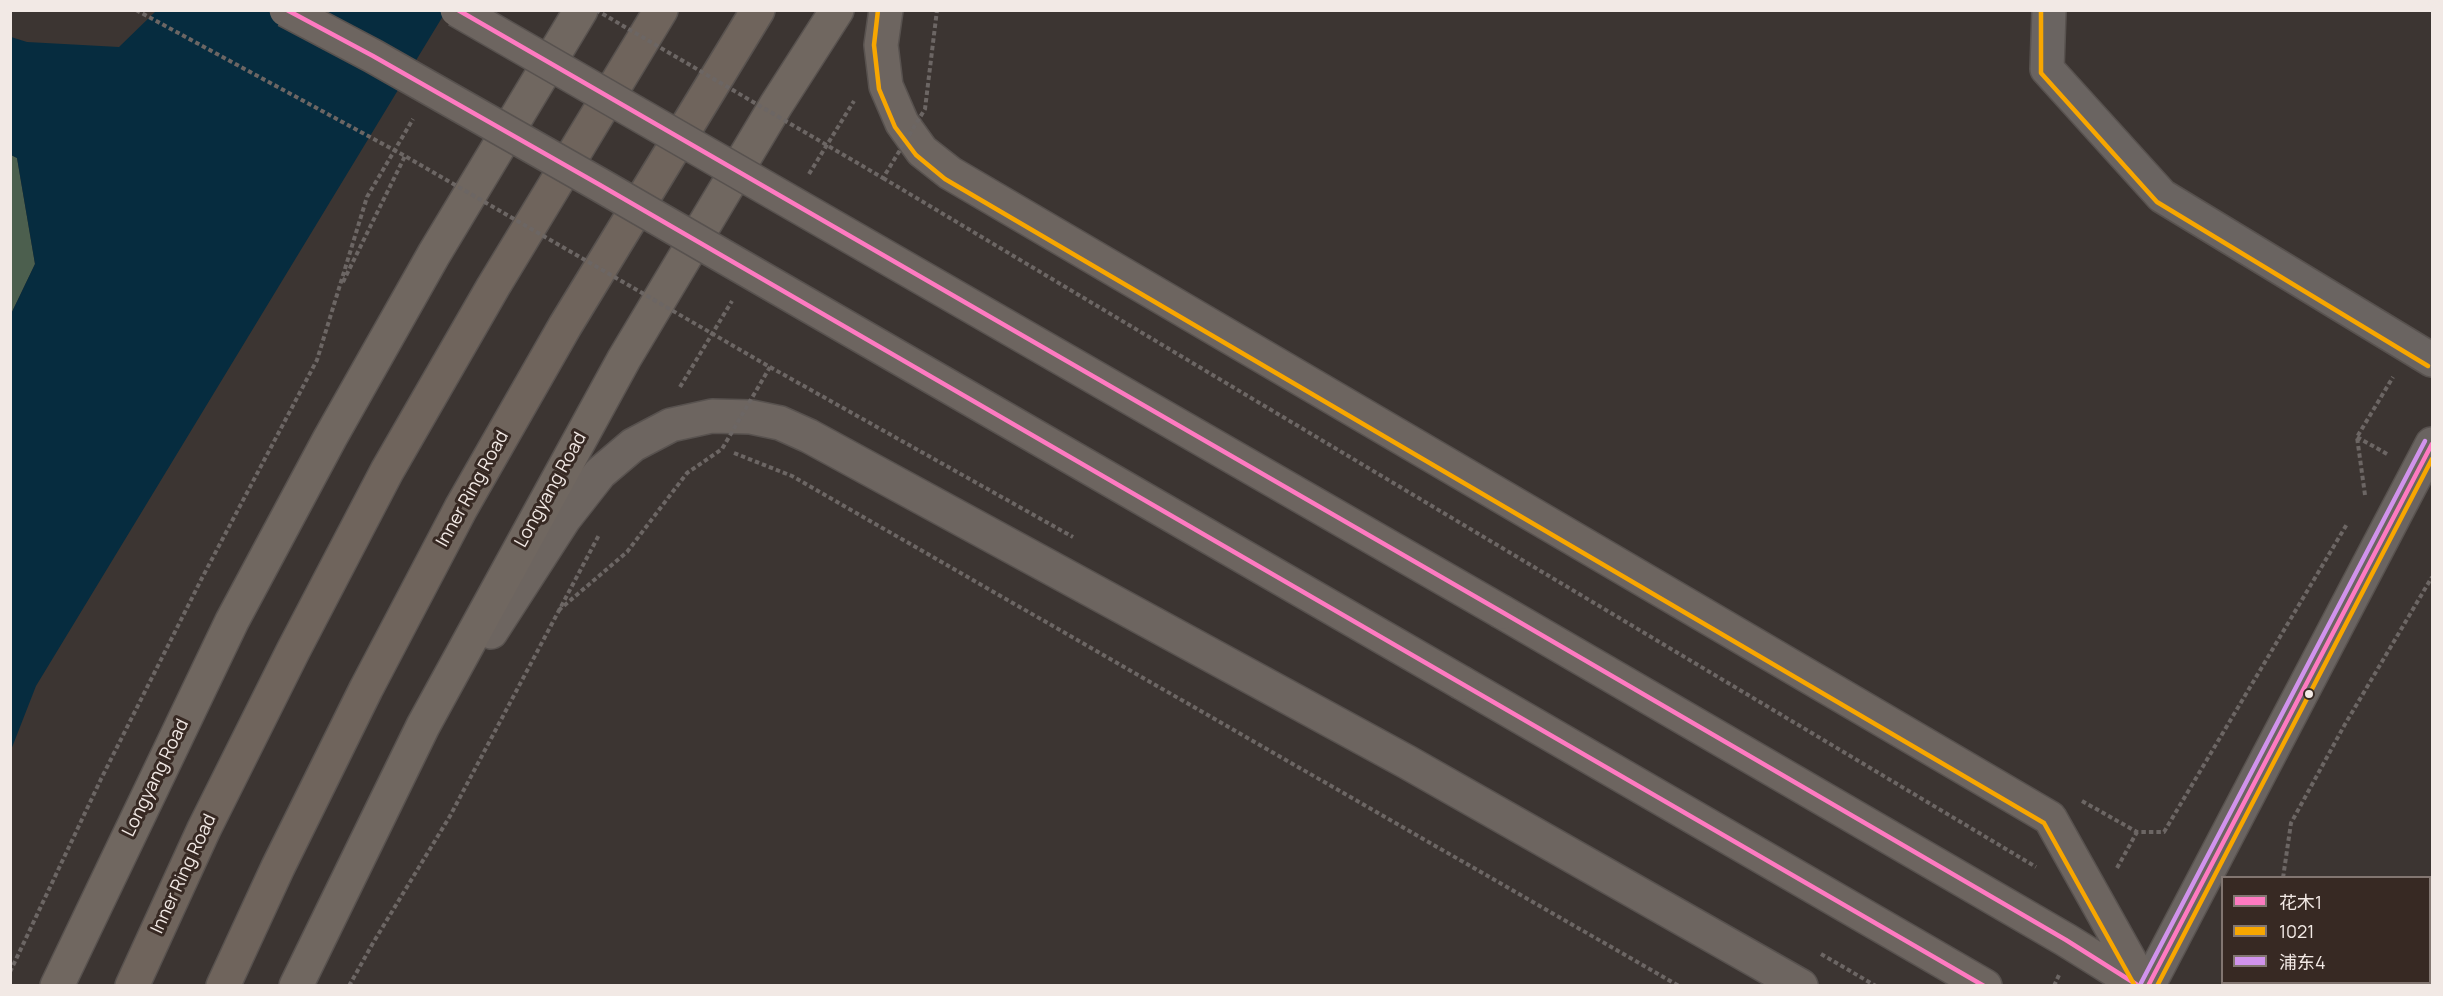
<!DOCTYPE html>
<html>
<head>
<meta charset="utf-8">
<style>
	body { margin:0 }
	#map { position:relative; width:2443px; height:996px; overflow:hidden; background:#3c3532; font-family:Manrope,"Noto Sans SC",sans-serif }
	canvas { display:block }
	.frame { position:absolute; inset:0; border:12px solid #f2e9e5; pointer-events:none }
	.legend { position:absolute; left:2221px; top:876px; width:210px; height:108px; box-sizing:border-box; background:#372923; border:2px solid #827671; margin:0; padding:8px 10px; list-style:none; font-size:18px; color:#f2e9e5 }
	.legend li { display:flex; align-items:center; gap:12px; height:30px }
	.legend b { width:30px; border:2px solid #827671 }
</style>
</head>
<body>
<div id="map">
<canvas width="2443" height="996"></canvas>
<div class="frame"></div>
<ul class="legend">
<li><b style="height:8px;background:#fe7ac1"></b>花木1</li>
<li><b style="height:8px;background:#f7a600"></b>1021</li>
<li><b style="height:8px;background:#d193ec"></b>浦东4</li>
</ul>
</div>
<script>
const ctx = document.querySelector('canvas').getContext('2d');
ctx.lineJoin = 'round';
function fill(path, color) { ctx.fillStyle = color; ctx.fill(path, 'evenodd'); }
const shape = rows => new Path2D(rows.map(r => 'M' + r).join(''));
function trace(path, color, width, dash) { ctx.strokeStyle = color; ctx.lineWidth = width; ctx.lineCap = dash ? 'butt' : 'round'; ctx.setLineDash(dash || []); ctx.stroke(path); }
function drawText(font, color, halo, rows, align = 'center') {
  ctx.font = font + ' Manrope,sans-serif'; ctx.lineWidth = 6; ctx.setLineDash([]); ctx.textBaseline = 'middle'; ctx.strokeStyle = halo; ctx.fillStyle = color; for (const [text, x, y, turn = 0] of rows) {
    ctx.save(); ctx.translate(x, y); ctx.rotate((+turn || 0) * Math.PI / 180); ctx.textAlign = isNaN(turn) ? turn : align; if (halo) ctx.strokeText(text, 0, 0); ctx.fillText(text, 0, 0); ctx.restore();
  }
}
fill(shape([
	[11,155,17,158,35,264,11,314]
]), '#4c5f4e');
fill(shape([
	[156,11,446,11,36,686,11,750,11,314,35,264,17,158,11,155,11,37,27,42,119,47]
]), '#062c3f');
const minor = shape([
	[2049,10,2047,69,2162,196,2432,360],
	[2148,986,2432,444]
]);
const secondary = shape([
	[886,10,881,45,886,86,902,123,922,151,950,173,2050,818,2144,986],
	[1502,612,2066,940,2140,986],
	[491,632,564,519,600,473,633,445,671,425,712,416,751,417,780,423,809,436,1407,762,1801,986],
	[1462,683,1985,986]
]);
const primary = shape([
	[57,986,232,621,330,438,434,254,581,10],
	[296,986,423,726,624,359,776,105,837,10]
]);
const trunk = shape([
	[132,986,204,829,293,651,387,471,493,287,661,10],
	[223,986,278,867,366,689,461,508,565,326,758,10]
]);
trace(minor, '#58524f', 36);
trace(secondary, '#58524f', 36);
trace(primary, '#58524f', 36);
trace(trunk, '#58524f', 36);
trace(shape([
	[809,174,854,101],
	[883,178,2036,867],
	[343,282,405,156],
	[770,367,1073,537],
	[680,387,732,301],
	[2357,437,2387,454],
	[734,453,792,476,1679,986],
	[2365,495,2357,437,2393,377],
	[2082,801,2137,832,2164,832,2347,524],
	[2117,868,2137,832],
	[2283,878,2291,823,2344,726,2432,577],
	[1821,954,1876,986],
	[10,972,101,779,202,578,317,360,367,197,413,119],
	[2305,982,2306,986],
	[349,986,373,943,450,816,599,535],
	[2054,986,2059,975]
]), '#6c6664', 4, [4.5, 3]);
trace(minor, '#6a6461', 33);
trace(secondary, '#6d6560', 33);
trace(primary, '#706760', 33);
trace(trunk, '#6f645c', 33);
const secondaryBridge = shape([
	[286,10,373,56,600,185,1462,683],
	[457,10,1502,612]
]);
trace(secondaryBridge, '#58524f', 36, []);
trace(shape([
	[136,10,405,156,770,367,722,449,687,473,627,552,559,610],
	[596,10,883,178,925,109,937,10]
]), '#6c6664', 4, [4.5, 3]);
trace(secondaryBridge, '#6d6560', 33);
trace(shape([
	[287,10,373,56,600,185,1984,986],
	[458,10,1502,612,2066,940,2139,986],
	[2148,986,2432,444]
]), '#fe7ac1', 4.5);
trace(shape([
	[878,10,874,45,879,89,895,127,916,155,945,179,2044,823,2135,986],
	[2041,10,2041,73,2157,202,2428,366],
	[2157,986,2432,459]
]), '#f7a600', 4.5);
trace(shape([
	[2141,983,2425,441]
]), '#d193ec', 4.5);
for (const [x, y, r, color] of [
	[2309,694,5,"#f2e9e5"]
]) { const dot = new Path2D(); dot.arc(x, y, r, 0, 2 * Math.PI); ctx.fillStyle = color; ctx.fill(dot); trace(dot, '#372923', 2); }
drawText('18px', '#f2e9e5', '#372923', [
	["Inner Ring Road",473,489,-61],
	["Longyang Road",551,490,-61],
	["Longyang Road",156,778,-64],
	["Inner Ring Road",184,874,-65]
]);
</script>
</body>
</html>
